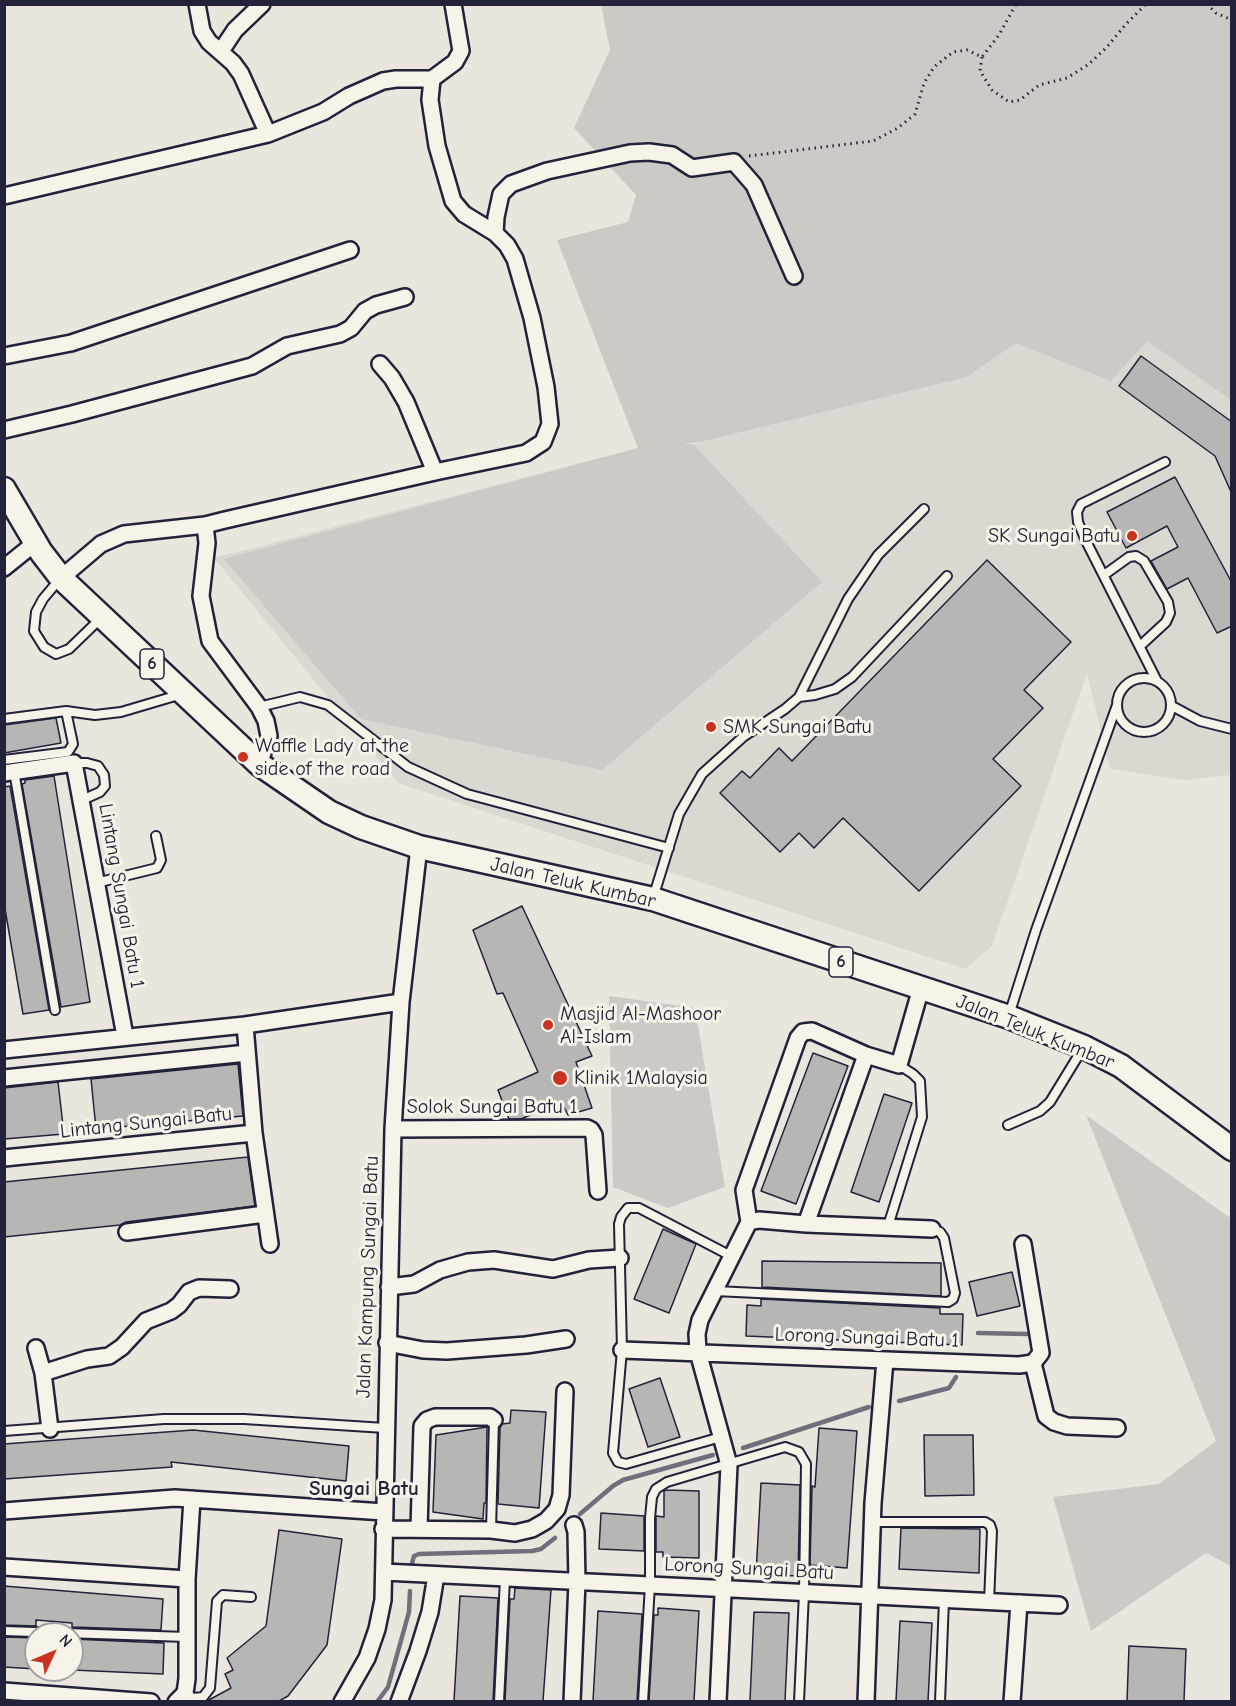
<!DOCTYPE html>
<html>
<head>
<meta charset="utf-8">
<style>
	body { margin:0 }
	#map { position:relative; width:1236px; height:1706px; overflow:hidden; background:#eae6de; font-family:"Comic Neue",sans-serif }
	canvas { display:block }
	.frame { position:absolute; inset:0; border:6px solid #22223b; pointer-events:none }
	.north { position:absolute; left:24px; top:1622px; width:60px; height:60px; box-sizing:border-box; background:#f7f3e8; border:2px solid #a29fa3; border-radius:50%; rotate:46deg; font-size:16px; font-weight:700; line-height:24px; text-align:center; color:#22223b }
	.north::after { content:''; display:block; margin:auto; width:21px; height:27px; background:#c8321e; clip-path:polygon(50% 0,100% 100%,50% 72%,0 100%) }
</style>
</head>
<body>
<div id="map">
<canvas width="1236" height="1706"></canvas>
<div class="frame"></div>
<div class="north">N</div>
</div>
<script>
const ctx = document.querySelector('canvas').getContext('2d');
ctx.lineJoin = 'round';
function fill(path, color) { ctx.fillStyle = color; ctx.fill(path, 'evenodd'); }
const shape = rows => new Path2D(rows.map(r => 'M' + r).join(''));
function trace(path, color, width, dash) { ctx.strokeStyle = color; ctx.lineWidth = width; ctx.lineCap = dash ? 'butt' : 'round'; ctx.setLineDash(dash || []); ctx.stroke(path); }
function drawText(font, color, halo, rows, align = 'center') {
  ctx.font = font + ' "Comic Neue",sans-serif'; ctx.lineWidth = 6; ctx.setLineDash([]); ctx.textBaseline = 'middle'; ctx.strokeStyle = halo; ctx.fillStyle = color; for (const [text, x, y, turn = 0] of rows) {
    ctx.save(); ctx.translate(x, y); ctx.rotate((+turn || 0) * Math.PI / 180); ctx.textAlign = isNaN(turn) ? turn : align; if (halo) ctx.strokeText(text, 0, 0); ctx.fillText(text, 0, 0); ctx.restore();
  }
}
fill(shape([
	[1147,340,1231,400,1231,775,1184,780,1110,769,1087,673,992,946,965,969,398,783,214,558,638,448,693,444,967,377,1016,343,1111,381]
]), '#dbd8d2');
fill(shape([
	[601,5,1231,5,1231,400,1147,341,1111,381,1016,343,967,377,701,442,682,444,693,444,822,582,602,770,361,719,224,559,638,448,557,240,628,222,636,195,574,128,610,50],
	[609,996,695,1008,725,1187,668,1208,613,1187],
	[1086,1115,1232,1219,1231,1566,1206,1553,1091,1631,1053,1497,1159,1484,1216,1441]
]), '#cdc9c6');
trace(shape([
	[978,1333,1027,1334],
	[899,1401,949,1388,956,1377],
	[743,1448,869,1407],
	[580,1514,613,1486,623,1480,713,1455],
	[411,1567,414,1556,419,1554,532,1551,541,1549,555,1538],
	[377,1702,388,1687,409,1612,410,1591]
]), '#716f7b', 4.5);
const building = shape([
	[1141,356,1232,422,1232,494,1215,456,1119,386,1141,356],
	[1175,477,1232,583,1232,626,1217,633,1188,578,1167,589,1151,561,1178,547,1167,526,1126,548,1107,512,1175,477],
	[987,560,1071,642,1024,690,1043,708,993,759,1021,786,919,891,843,818,814,848,799,833,780,852,720,793,742,771,750,778,779,748,792,761,987,560],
	[56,718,61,743,4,753,4,725,56,718],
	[54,776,90,1002,61,1007,22,784,25,783,25,780,54,776],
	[10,786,49,1010,23,1014,4,903,4,787,10,786],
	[522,906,592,1056,576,1062,592,1108,568,1115,561,1102,521,1119,509,1119,498,1090,538,1072,503,993,497,994,473,930,522,906],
	[813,1053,848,1066,796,1204,761,1191,813,1053],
	[238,1064,243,1116,96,1129,91,1079,238,1064],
	[58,1082,64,1134,4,1139,4,1088,58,1082],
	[884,1094,912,1103,879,1202,851,1192,884,1094],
	[248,1157,255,1206,126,1222,120,1225,4,1237,4,1182,248,1157],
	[663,1229,696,1244,669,1313,634,1299,663,1229],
	[762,1261,941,1263,941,1296,762,1287,762,1261],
	[1012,1272,1020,1306,977,1316,969,1282,1012,1272],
	[761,1299,940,1308,940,1314,963,1314,962,1345,746,1336,747,1305,761,1306,761,1299],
	[660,1378,680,1437,648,1447,629,1389,660,1378],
	[511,1410,546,1412,539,1508,498,1504,500,1428,502,1424,510,1423,511,1410],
	[487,1427,486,1503,484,1503,483,1519,433,1512,436,1435,487,1427],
	[819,1428,857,1431,847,1568,810,1565,812,1486,815,1487,819,1428],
	[193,1430,349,1446,346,1481,171,1462,172,1467,4,1479,4,1444,193,1430],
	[924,1435,973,1435,974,1495,925,1496,924,1435],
	[761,1483,800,1485,798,1576,756,1574,761,1483],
	[666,1490,699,1491,699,1558,663,1557,663,1552,656,1552,656,1516,664,1517,664,1491,666,1490],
	[601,1513,644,1516,644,1551,599,1549,601,1513],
	[901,1528,980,1529,979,1573,899,1569,901,1528],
	[279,1530,342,1539,327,1645,288,1696,279,1701,207,1701,231,1688,225,1674,233,1670,227,1658,266,1626,279,1530],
	[4,1586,163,1599,161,1630,72,1627,72,1623,36,1620,36,1626,4,1625,4,1586],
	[515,1588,551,1590,543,1701,505,1701,510,1599,514,1599,515,1588],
	[460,1596,498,1598,493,1701,454,1701,460,1596],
	[658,1608,699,1611,694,1701,649,1701,654,1615,658,1615,658,1608],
	[598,1611,642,1614,637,1701,593,1701,598,1611],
	[754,1612,789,1613,785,1701,750,1701,754,1612],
	[900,1621,932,1623,928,1701,896,1701,900,1621],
	[4,1637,36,1638,36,1669,4,1667,4,1637],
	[72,1639,164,1643,163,1674,72,1670,72,1639],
	[1129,1646,1186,1649,1184,1701,1127,1701,1129,1646]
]);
fill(building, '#b8b6b5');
trace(building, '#22223b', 1.5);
const lane = shape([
	[1104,575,1129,557,1136,556,1144,561,1168,602,1170,613,1166,622,1140,646],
	[59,580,43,599,36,612,34,631,44,647,56,654,69,649,101,618],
	'1117 705a27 27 0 1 1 54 0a27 27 0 1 1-54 0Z',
	[1157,681,1087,543,1078,522,1077,512,1081,504,1165,462],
	[799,697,815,695,835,689,852,677,947,576],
	[1172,706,1200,721,1232,729],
	[259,707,300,697,328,705,408,767,467,794,669,848],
	[4,719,66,711,95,715,121,712,182,694],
	[4,760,68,752,73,744,66,711],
	[74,763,87,763,98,766,104,775,105,786,100,792,82,800],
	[14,771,55,1010],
	[96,883,157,868,161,860,156,836],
	[653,898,679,814,702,774,743,737,785,709,799,697,848,599,878,555,924,509],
	[1009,1015,1036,930,1117,705],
	[1008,1125,1040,1111,1050,1102,1083,1048],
	[888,1226,922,1117,920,1081,913,1074,899,1065],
	[715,1291,948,1302,953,1299,955,1293,944,1238,940,1232,932,1229],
	[4,1431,164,1419,244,1419,385,1428],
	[721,1437,626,1464,618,1462,613,1453,622,1350,619,1224,621,1217,628,1208,639,1208,731,1256],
	[873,1522,985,1522,990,1525,992,1531,989,1602],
	[491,1530,494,1420],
	[4,1631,187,1637],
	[185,1693,193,1698,203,1697,210,1688,217,1601,223,1595,251,1597],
	[499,1702,505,1578],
	[643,1702,650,1585,650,1518,652,1497,656,1489,667,1482,785,1447,799,1452,806,1464,804,1593,799,1702],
	[940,1702,944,1600]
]);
const street = shape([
	[197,4,202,31,209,42,233,63,241,74,268,134],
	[221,51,235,30,262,4],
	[4,196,268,134,323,112,349,96,383,81,396,79,432,79],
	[495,233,496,217,501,194,511,184,547,171,630,153,649,152,672,155,692,168,734,162,754,185,794,276],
	[4,356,71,343,350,250],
	[380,364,392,378,406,402,435,472],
	[4,430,72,414,252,366,287,346,340,334,351,328,365,311,376,305,405,297],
	[205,525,207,543,201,596,210,641,259,707,266,721,269,736,259,764],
	[4,568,35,543],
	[61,578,101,544,124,534,205,525,225,520,435,472,526,453,543,442,550,424,546,387,532,318,515,259,507,245,495,233,464,214,453,201,437,146,430,100,432,79,455,62,461,51,453,4],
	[4,773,74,763,125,1036],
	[245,1025,254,1133,270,1244],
	[4,1050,245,1025,401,1002],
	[4,1078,247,1053],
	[393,1129,587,1128,591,1130,594,1135,598,1191],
	[4,1158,254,1133],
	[749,1222,744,1190,798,1038,803,1032,812,1031,866,1055,899,1065,921,988],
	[749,1222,759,1220,806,1224,932,1229],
	[806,1224,866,1055],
	[127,1232,265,1214],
	[1023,1244,1041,1353,1033,1363],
	[389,1287,414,1284,440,1270,468,1262,494,1260,553,1269,589,1260,620,1258],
	[387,1343,423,1350,447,1351,526,1345,566,1339],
	[36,1348,43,1373,50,1429],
	[622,1350,1019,1365,1033,1363],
	[1033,1363,1046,1416,1054,1422,1067,1426,1117,1428],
	[43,1373,87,1359,109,1356,122,1347,146,1321,171,1311,179,1305,189,1292,199,1288,230,1289],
	[4,1511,175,1498,384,1512],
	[383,1529,491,1530,515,1533,532,1529,546,1521,557,1509,561,1495,565,1391],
	[419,1529,422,1426,427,1420,435,1417,490,1417,494,1420],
	[4,1567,187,1579],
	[384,1572,1059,1605],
	[4,1691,151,1702],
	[176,1702,185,1693,187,1679,187,1579,192,1499],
	[342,1702,367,1658,377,1629,383,1600,393,1129,401,1002,419,847],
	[399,1702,418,1651,430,1612,436,1575],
	[572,1702,577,1582,576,1532,574,1525],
	[718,1702,729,1465,698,1352,697,1334,700,1320,749,1222],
	[866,1702,873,1503,885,1360],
	[1012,1702,1019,1603]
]);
const primary = shape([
	[4,489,41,552,61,578,259,764,329,812,361,827,419,847,653,899,1009,1017,1084,1047,1121,1066,1232,1149]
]);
trace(lane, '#22223b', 12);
trace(street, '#22223b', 20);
trace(primary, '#22223b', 27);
trace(shape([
	[1207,4,1216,13,1232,20],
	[982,57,980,71,992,90,1009,102,1020,100,1039,85,1067,78,1089,64,1107,47,1126,24,1146,4],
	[749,156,873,141,898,128,915,114,924,83,934,67,953,52,967,50,982,57,999,35,1016,4]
]), '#22223b', 3, [1.5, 4.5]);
trace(lane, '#f7f3e8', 8);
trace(street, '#f7f3e8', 15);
trace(primary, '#f7f3e8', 22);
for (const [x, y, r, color] of [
	[1132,536,6,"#c8321e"],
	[711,727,6,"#c8321e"],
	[243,757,6,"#c8321e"],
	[548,1025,6,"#c8321e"],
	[560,1078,8,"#c8321e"]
]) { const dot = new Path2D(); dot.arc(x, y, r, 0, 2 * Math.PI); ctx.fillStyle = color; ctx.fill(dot); trace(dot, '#f7f3e8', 2); }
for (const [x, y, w] of [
	[152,664,24],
	[841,962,24]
]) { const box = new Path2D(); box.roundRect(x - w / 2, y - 15, w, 30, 4.5); ctx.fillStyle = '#f7f3e8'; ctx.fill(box); trace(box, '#22223b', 1.5); }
drawText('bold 18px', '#22223b', null, [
	["6",152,664],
	["6",841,962]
]);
drawText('20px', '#22223b', '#f7f3e8', [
	["SK Sungai Batu",1120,536,"right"],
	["SMK Sungai Batu",723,727],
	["Waffle Lady at the",255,746],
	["side of the road",255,769],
	["Masjid Al-Mashoor",560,1014],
	["Al-Islam",560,1037],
	["Klinik 1Malaysia",574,1078]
], 'left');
drawText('20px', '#22223b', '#f7f3e8', [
	["Jalan Teluk Kumbar",573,883,13],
	["Lintang Sungai Batu 1",121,896,80],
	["Jalan Teluk Kumbar",1035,1032,22],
	["Solok Sungai Batu 1",492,1107],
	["Lintang Sungai Batu",146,1123,-6],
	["Jalan Kampung Sungai Batu",368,1277,-88],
	["Lorong Sungai Batu 1",867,1338,2],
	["Lorong Sungai Batu",749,1569,3]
]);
drawText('bold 21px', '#22223b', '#f7f3e8', [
	["Sungai Batu",364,1489]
]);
</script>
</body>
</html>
